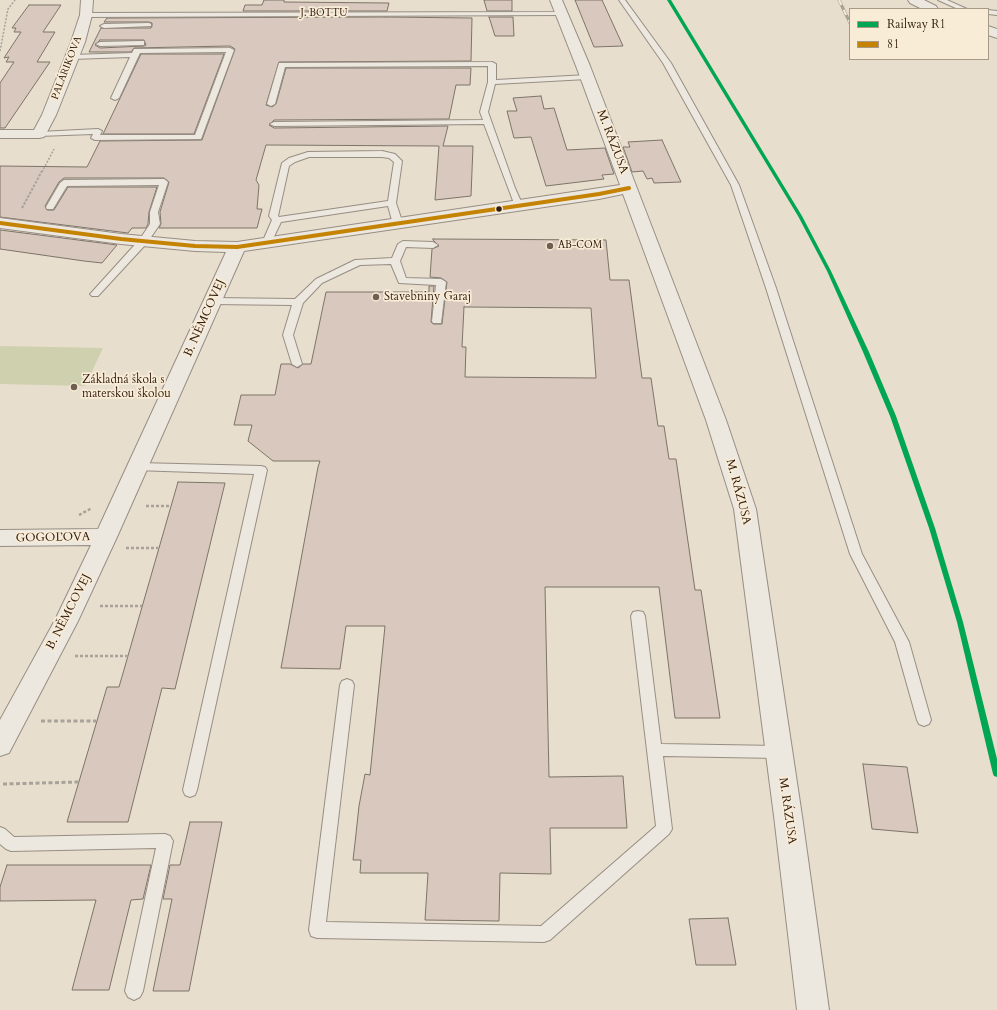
<!DOCTYPE html>
<html>
<head>
<meta charset="utf-8">
<style>
	body { margin:0 }
	#map { position:relative; width:997px; height:1010px; overflow:hidden; background:#e8decd; font-family:Cardo,serif }
	canvas { display:block }
	.legend { position:absolute; left:849px; top:8px; width:140px; height:52px; box-sizing:border-box; background:#f8ecd7; border:1px solid #a89886; margin:0; padding:5px 7px; list-style:none; font-size:12px; color:#301b0d }
	.legend li { display:flex; align-items:center; gap:8px; height:20px }
	.legend b { width:20px; border:1px solid #a89886 }
</style>
</head>
<body>
<div id="map">
<canvas width="997" height="1010"></canvas>
<ul class="legend">
<li><b style="height:5px;background:#00a651"></b>Railway R1</li>
<li><b style="height:5px;background:#c58303"></b>81</li>
</ul>
</div>
<script>
const ctx = document.querySelector('canvas').getContext('2d');
ctx.lineJoin = 'round';
function fill(path, color) { ctx.fillStyle = color; ctx.fill(path, 'evenodd'); }
const shape = rows => new Path2D(rows.map(r => 'M' + r).join(''));
function trace(path, color, width, dash) { ctx.strokeStyle = color; ctx.lineWidth = width; ctx.lineCap = dash ? 'butt' : 'round'; ctx.setLineDash(dash || []); ctx.stroke(path); }
function drawText(font, color, halo, rows, align = 'center') {
  ctx.font = font + ' Cardo,serif'; ctx.lineWidth = 3.5; ctx.setLineDash([]); ctx.textBaseline = 'middle'; ctx.strokeStyle = halo; ctx.fillStyle = color; for (const [text, x, y, turn = 0] of rows) {
    ctx.save(); ctx.translate(x, y); ctx.rotate((+turn || 0) * Math.PI / 180); ctx.textAlign = isNaN(turn) ? turn : align; if (halo) ctx.strokeText(text, 0, 0); ctx.fillText(text, 0, 0); ctx.restore();
  }
}
fill(shape([
	[0,346,103,348,85,386,0,384]
]), '#ced0ae');
const building = shape([
	[264,0,284,0,284,2,389,3,387,11,243,11,245,5,262,5,264,0],
	[484,0,512,0,512,11,487,11,484,0],
	[575,0,602,0,623,46,594,47,575,0],
	[29,5,61,5,43,32,55,32,37,62,50,62,5,128,0,128,0,83,14,62,6,62,9,57,4,58,21,32,14,32,16,28,12,28,29,5],
	[386,17,472,18,471,61,279,62,266,105,272,107,276,104,286,68,471,68,470,85,456,85,449,119,274,120,269,125,274,128,448,126,443,146,473,146,471,196,435,200,439,146,266,145,256,180,259,185,257,209,262,209,257,228,159,228,161,224,160,212,169,182,164,178,64,178,59,182,45,206,47,210,54,210,68,187,157,187,149,212,148,224,146,228,132,228,128,233,0,217,0,166,87,167,100,141,202,140,235,49,230,46,134,48,131,52,89,52,101,28,151,28,152,26,152,23,149,22,104,22,107,18,386,17],
	[100,40,144,40,146,45,144,46,100,48,95,45,100,40],
	[489,17,513,17,514,36,495,36,489,17],
	[141,54,224,54,194,134,103,134,141,54],
	[541,96,544,109,554,108,567,150,605,148,614,174,602,175,604,179,546,186,531,137,514,138,507,111,517,111,513,98,541,96],
	[662,140,681,182,654,183,652,178,647,179,643,171,632,172,623,147,630,147,628,142,662,140],
	[0,230,117,245,102,263,84,261,0,249,0,230],
	[433,239,606,240,610,280,629,280,642,378,651,378,658,426,664,426,669,459,676,459,695,590,701,590,720,718,675,718,659,587,545,587,549,777,623,776,627,828,550,828,551,874,500,873,499,921,425,920,428,873,360,873,361,860,353,860,355,843,359,806,365,774,370,775,385,626,346,626,340,669,281,668,318,467,320,461,273,461,248,441,252,425,234,425,241,395,275,395,281,364,290,364,298,368,303,364,311,364,326,292,429,292,429,286,434,286,431,322,433,324,442,324,447,282,441,278,430,277,432,249,439,246,433,240,433,239],
	[464,307,591,308,596,378,465,377,466,347,462,347,464,307],
	[178,482,225,483,175,689,162,688,128,822,67,822,107,687,119,687,178,482],
	[863,764,907,767,918,833,872,829,863,764],
	[190,822,222,822,189,991,153,991,172,899,163,899,170,865,180,865,190,822],
	[7,865,151,865,143,899,131,900,109,990,72,990,96,900,0,901,0,887,7,865],
	[728,918,736,965,696,965,689,919,728,918]
]);
fill(building, '#d8c8bd');
trace(building, '#7d7469', 1);
const lane = shape([
	[619,0,625,0,671,63,739,185,776,288,862,554,909,642,931,720,929,724,924,726,919,724,917,720,895,642,850,554,766,288,731,185,663,63,619,0],
	[938,0,947,0,967,9,958,9,938,0],
	[988,10,997,11,997,15,988,14,988,10],
	[562,12,564,13,564,15,86,17,83,15,86,13,562,12],
	[149,23,151,24,151,26,104,28,100,26,104,24,149,23],
	[141,41,144,41,144,45,100,46,96,44,100,42,141,41],
	[230,48,234,50,201,139,95,140,91,138,93,134,39,136,35,134,39,132,98,129,102,131,100,135,195,135,226,52,140,53,119,98,115,100,111,98,130,57,72,59,68,57,72,55,132,53,134,49,137,49,230,48],
	[492,62,496,64,496,80,587,75,591,77,587,79,495,84,488,112,515,188,523,206,522,208,516,208,515,206,484,124,274,126,270,124,274,122,483,120,480,112,488,82,488,66,285,67,275,104,271,106,267,104,279,63,492,62],
	[382,151,395,154,402,161,396,203,403,224,401,226,398,227,393,224,388,206,281,222,270,245,264,245,262,243,272,220,269,216,282,163,289,158,308,152,382,151],
	[309,157,382,157,389,158,394,162,388,201,279,217,278,216,289,166,295,162,309,157],
	[164,179,168,182,158,212,160,224,147,243,98,296,92,296,90,294,92,292,140,239,150,224,150,212,159,185,67,186,53,209,47,209,46,207,60,183,64,180,164,179],
	[403,241,433,242,438,245,433,248,406,247,400,261,406,278,441,279,446,282,441,323,433,323,432,321,436,285,399,283,391,264,360,265,322,283,303,303,293,335,302,364,297,367,292,364,283,335,292,305,213,304,208,301,213,298,295,299,316,279,355,260,392,258,398,244,403,241],
	[138,463,261,466,265,467,267,470,197,790,195,795,190,797,185,795,183,790,254,474,134,470,132,467,134,464,138,463],
	[638,611,643,612,645,616,661,744,778,746,783,748,785,752,783,756,778,758,663,756,672,829,669,834,550,940,544,942,317,938,311,936,309,930,340,685,342,681,347,679,352,681,354,685,326,922,541,926,656,826,631,616,633,612,638,611],
	[0,827,5,829,14,837,165,834,170,836,173,841,143,991,140,997,134,1000,128,997,125,991,156,848,11,851,6,849,0,844,0,827]
]);
const street = shape([
	[81,0,93,0,92,15,85,42,56,115,46,134,44,137,39,138,0,138,0,130,34,130,42,115,71,42,80,15,81,0],
	[550,0,562,0,590,66,726,420,756,509,802,816,829,1010,797,1010,774,816,734,509,706,420,623,194,599,199,244,251,117,537,78,621,9,753,0,756,0,720,55,620,91,545,0,546,0,530,98,529,226,252,195,251,121,244,0,228,0,218,121,234,195,241,237,242,620,185,576,66,550,0],
	[908,0,924,0,936,6,938,9,922,9,910,3,908,0],
	[988,26,997,29,997,38,988,35,988,26]
]);
trace(lane, '#978e83', 2);
trace(street, '#978e83', 2);
trace(shape([
	[0,51,8,9,15,0],
	[42,172,54,149]
]), '#a8a29a', 1.5, [2, 1.5]);
trace(shape([
	[22,208,42,171]
]), '#a8a29a', 2, [2.5, 1.5]);
trace(shape([
	[146,506,171,506],
	[79,515,92,508],
	[126,548,159,548],
	[100,606,142,606],
	[75,656,128,656]
]), '#a8a29a', 2.5, [3, 2]);
trace(shape([
	[41,721,96,721],
	[3,784,79,782]
]), '#a8a29a', 3, [4, 2.5]);
fill(lane, '#ece7df');
fill(street, '#ece7df');
const rail = shape([
	[839,0,850,23]
]);
trace(rail, '#a8a29a', 3);
trace(rail, '#f8ecd7', 2, [5.5]);
trace(shape([
	[0,223,121,239,195,246,237,247,599,194,629,188]
]), '#c58303', 4);
fill(shape([
	[667,0,671,0,802,216,831,271,869,352,896,416,935,528,963,622,997,759,997,777,994,776,993,774,957,622,929,528,890,416,863,352,827,271,798,216,667,0]
]), '#00a651');
for (const [x, y, r, color] of [
	[499,209,3.5,"#301b0d"],
	[550,246,4,"#705f50"],
	[376,297,4,"#705f50"],
	[74,387,4,"#705f50"]
]) { const dot = new Path2D(); dot.arc(x, y, r, 0, 2 * Math.PI); ctx.fillStyle = color; ctx.fill(dot); trace(dot, '#f8ecd7', 1.5); }
drawText('10px', '#301b0d', '#f8ecd7', [
	["J. BOTTU",324,14],
	["PALÁRIKOVA",67,68,-69]
]);
drawText('10px', '#301b0d', '#f8ecd7', [
	["AB-COM",558,246]
], 'left');
drawText('12px', '#301b0d', '#f8ecd7', [
	["M. RÁZUSA",612,142,69],
	["B. NĚMCOVEJ",205,318,-66],
	["M. RÁZUSA",738,492,75],
	["GOGOĽOVA",53,538,-1],
	["B. NĚMCOVEJ",69,612,-63],
	["M. RÁZUSA",787,811,82]
]);
drawText('12px', '#301b0d', '#f8ecd7', [
	["Stavebniny Garaj",384,297],
	["Základná škola s",82,380],
	["materskou školou",82,394]
], 'left');
</script>
</body>
</html>
